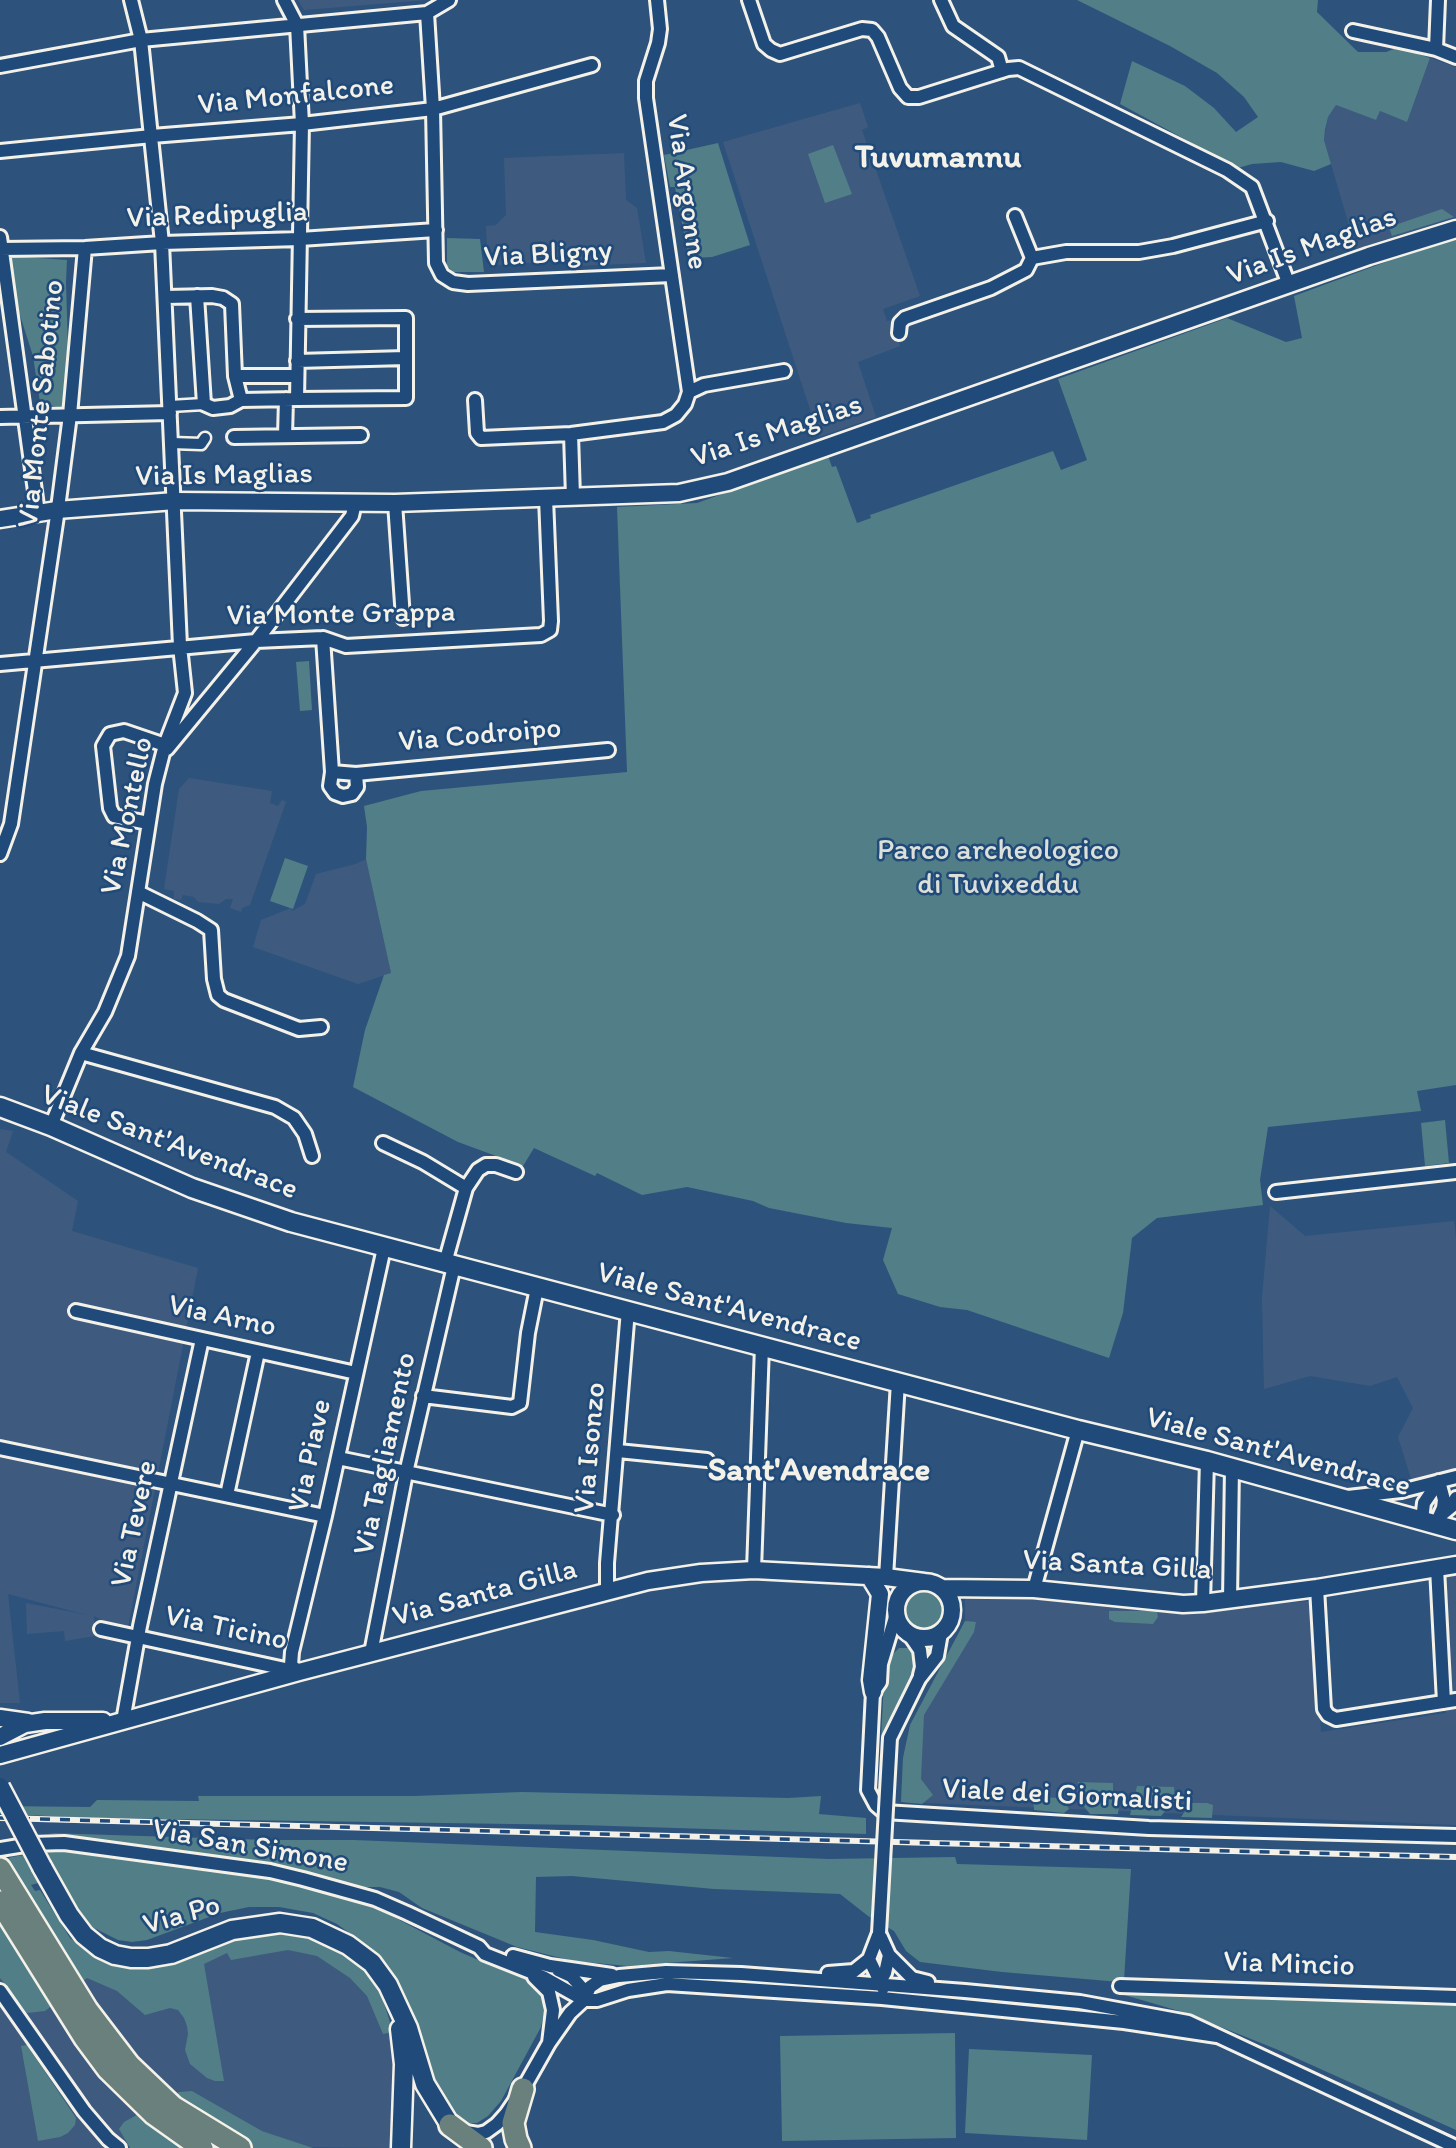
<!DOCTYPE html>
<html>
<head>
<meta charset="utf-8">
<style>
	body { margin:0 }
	canvas { display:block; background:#2d527c }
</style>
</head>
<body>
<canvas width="1456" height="2148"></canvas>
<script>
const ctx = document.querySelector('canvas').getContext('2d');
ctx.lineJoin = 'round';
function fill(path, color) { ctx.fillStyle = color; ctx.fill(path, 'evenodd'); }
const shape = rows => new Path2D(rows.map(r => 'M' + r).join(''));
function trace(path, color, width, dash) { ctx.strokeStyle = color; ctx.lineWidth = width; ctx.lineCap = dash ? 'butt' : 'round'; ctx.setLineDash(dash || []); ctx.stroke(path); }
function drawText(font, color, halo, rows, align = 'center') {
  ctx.font = font + ' Itim,sans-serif'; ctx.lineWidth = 5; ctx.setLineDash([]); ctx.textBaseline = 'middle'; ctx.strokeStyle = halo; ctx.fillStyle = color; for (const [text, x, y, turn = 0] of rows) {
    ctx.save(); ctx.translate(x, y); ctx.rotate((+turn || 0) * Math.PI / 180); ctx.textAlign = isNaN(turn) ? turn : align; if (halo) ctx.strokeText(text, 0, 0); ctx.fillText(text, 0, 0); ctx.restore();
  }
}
fill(shape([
	[298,0,427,0,304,10],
	[1430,58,1456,67,1456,217,1356,249,1324,140,1328,117,1336,105,1376,120,1380,111,1407,122],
	[860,103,868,127,862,130,920,296,883,309,887,321,891,320,900,346,858,362,876,417,819,437,723,142],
	[624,153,626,200,637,208,646,263,576,266,568,260,488,266,486,226,496,225,506,215,504,158],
	[189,778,272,791,270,803,278,806,282,800,286,802,250,905,242,908,241,912,230,908,233,899,226,899,219,904,198,902,194,897,183,895,181,900,174,899,174,891,164,889,179,789],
	[366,859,391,973,358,984,253,947,261,920,291,908,292,911,305,904,316,874,356,864],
	[0,1129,13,1131,6,1152,78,1201,72,1231,198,1268,127,1632,94,1616,95,1636,65,1641,64,1631,27,1634,26,1603,87,1615,8,1594,20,1703,0,1703],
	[1270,1206,1305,1236,1454,1221,1456,1239,1456,1470,1412,1482,1398,1437,1413,1408,1397,1377,1370,1386,1310,1376,1264,1389,1262,1298],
	[1456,1573,1456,1825,901,1802,903,1758,910,1725,965,1621,965,1594,1215,1609,1311,1601,1321,1732,1446,1713,1433,1581],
	[12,1857,35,1891,40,1890,70,1938,100,1958,113,1962,248,1932,359,1964,370,1977,382,1997,389,2018,397,2064,393,2148,308,2147,262,2131,192,2091,153,2119,127,2148,0,2148,0,1862]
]), '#3e5b7f');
fill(shape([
	[1077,0,1318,0,1317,12,1358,52,1386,52,1399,47,1430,58,1407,122,1380,111,1376,120,1336,105,1328,117,1325,130,1324,140,1331,164,1314,171,1281,162,1252,164,1238,168,1120,104,1132,61,1185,86,1214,108,1236,132,1258,117,1244,97,1217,73,1170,46],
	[718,143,750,245,712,257,693,258,687,249,675,187,670,187,664,155],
	[833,145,852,194,825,203,808,154],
	[1442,209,1454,217,1392,236,1389,227],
	[447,238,480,239,484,272,453,272,447,266],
	[1456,240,1456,1085,1417,1091,1421,1111,1268,1127,1260,1180,1263,1205,1157,1218,1132,1238,1123,1313,1109,1358,967,1310,940,1307,898,1294,883,1260,892,1228,846,1223,769,1208,753,1201,687,1187,642,1195,597,1173,595,1176,534,1148,523,1166,458,1142,353,1087,365,1030,384,975,391,973,366,859,367,827,364,806,421,791,627,772,617,507,697,503,828,456,832,467,836,466,857,523,871,518,870,515,1053,451,1061,470,1087,460,1058,379,1227,318,1286,342,1302,338,1294,296,1437,243],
	[10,256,67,260,66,282,68,349,62,408,40,403,33,356,17,306],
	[309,661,312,710,300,711,296,662],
	[285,858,308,866,293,909,270,901],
	[1445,1120,1449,1163,1425,1166,1421,1123],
	'905 1610a20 20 0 1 1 40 0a20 20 0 1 1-40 0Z',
	[1109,1611,1157,1611,1158,1617,1153,1624,1115,1622,1109,1619],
	[965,1621,976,1622,974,1632,924,1715,921,1779,933,1795,922,1804,901,1802,903,1758,910,1725],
	[899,1648,908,1648,912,1651,916,1662,911,1678,881,1739,884,1680,890,1657],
	[1078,1782,1113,1783,1113,1795,1119,1805,1118,1814,1090,1814,1077,1798],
	[1137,1786,1174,1787,1175,1800,1161,1816,1130,1815],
	[522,1792,788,1798,821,1796,819,1814,866,1818,866,1834,581,1825,97,1818,0,1814,0,1806,90,1807,97,1800,199,1801,198,1796,414,1796],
	[1033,1797,1062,1798,1069,1809,1064,1813,1034,1810],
	[1191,1803,1207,1803,1213,1805,1212,1818,1181,1817],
	[48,1833,269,1840,354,1840,829,1859,955,1857,957,1864,1131,1869,1124,1980,1120,1982,1002,1972,920,1962,906,1951,894,1931,868,1916,840,1894,714,1889,572,1876,536,1877,535,1932,593,1940,649,1952,669,1951,733,1958,628,1966,573,1961,517,1947,422,1908,399,1892,380,1887,362,1887,278,1866],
	[56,1850,75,1850,285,1881,371,1905,460,1952,497,1968,515,1970,527,1978,542,1995,544,2013,541,2027,501,2101,488,2116,477,2123,464,2123,455,2117,432,2084,418,2031,404,1996,389,1970,370,1948,337,1924,313,1913,279,1907,249,1907,220,1913,147,1940,132,1942,118,1940,90,1926,78,1911,60,1877,31,1885,35,1891,40,1890,70,1938,100,1958,113,1962,218,1942,266,1929,305,1933,343,1952,370,1977,382,1997,393,2032,383,2034,367,1996,350,1978,317,1956,288,1950,231,1960,227,1953,204,1964,224,2081,215,2081,207,2078,190,2064,185,2050,188,2034,187,2026,184,2018,178,2010,170,2008,145,2015,117,1991,87,1978,45,2011,27,2013,0,1978,0,1862,12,1857],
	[1121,1994,1456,2006,1456,2130,1276,2049,1186,2013],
	[955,2033,956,2138,782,2141,780,2036],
	[27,2045,76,2118,75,2125,68,2133,60,2137,38,2141,21,2046],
	[969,2049,1092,2055,1087,2140,965,2133],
	[192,2091,262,2131,313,2148,130,2148,119,2129,124,2122,179,2092]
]), '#517e87');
const pedestrian = shape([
	[170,406,204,404],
	[172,443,201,444,205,438]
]);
const minor = shape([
	[657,0,660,29,658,43,646,81,646,98,689,392],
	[749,0,764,44,771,50,780,54,862,29,872,30,878,37,900,88,908,97,919,97,1008,69,1019,68,1227,170,1252,187,1289,285],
	[941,0,953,26,998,57,1002,71],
	[427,13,433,109,436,263,442,275,453,282,468,284,672,275],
	[1353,31,1436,49,1456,57],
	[1436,49,1438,0],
	[0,66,141,40,427,13,449,0],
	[0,151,152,136,302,124,433,109,592,65],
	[1015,216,1032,258],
	[0,237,38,513],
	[0,249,85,248,162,243,300,239,436,230],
	[197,296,204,404,213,408,230,406,241,400],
	[166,297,212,296,223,298,232,304,235,376,241,400,297,399,302,124,297,25,284,0],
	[899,333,900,323,905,318,991,288,1026,270,1032,258,1066,252,1139,252,1173,246,1267,221],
	[297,361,406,358],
	[235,376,296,376],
	[297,399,406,398,406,318,297,319],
	[475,400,477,433,481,438,571,434,663,422,676,415,685,404,689,392,704,385,784,371],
	[0,417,170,413],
	[571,434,573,497],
	[285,436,286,399],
	[234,437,361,435],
	[395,503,403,618],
	[323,638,332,772,356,774,608,750],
	[0,664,256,641,323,638,346,646,541,635,550,630,551,621,546,498],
	[167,749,256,641,352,516,355,503],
	[332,772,330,786,335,793,343,796,352,794,357,787,356,774],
	[148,823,114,816,110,808,103,746,110,734,124,731,165,745],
	[0,854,11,824,57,516,70,415,85,248],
	[138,892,197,921,211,930,214,979,218,995,224,1000,299,1029,321,1027],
	[81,1053,275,1107,294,1118,305,1134,312,1156],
	[51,1126,81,1053,105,1012,128,956,155,784,165,745,185,693,180,646,162,243,141,40,131,0],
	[383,1143,423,1162,466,1188],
	[1276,1192,1456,1172],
	[445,1263,466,1188,478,1170,486,1165,496,1165,516,1172],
	[76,1311,356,1373],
	[423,1396,512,1407,520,1403,528,1333,537,1288],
	[0,1448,325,1516],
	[618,1451,707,1460],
	[338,1458,613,1515],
	[227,1495,258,1352],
	[1348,1497,1401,1491,1456,1477],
	[1441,1515,1452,1506,1456,1498],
	[1439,1517,1443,1508,1444,1500,1439,1481],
	[1422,1520,1424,1503,1439,1481],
	[1437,1568,1444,1702],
	[754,1570,762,1346],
	[886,1577,898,1382],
	[1317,1588,1324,1709,1328,1715,1336,1719,1456,1700],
	[1034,1589,1078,1430],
	[607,1590,607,1563,628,1310],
	[1230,1599,1232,1468],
	[1203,1603,1207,1461],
	[896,1614,881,1664,880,1682,873,1692,868,1790,876,1805,884,1812,1149,1828,1456,1836],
	[101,1629,299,1672],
	[909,1634,920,1650,922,1667,920,1675],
	[371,1653,406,1473,454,1266],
	[299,1672,291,1665,292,1652,325,1516,384,1248],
	[919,1679,937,1656,941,1633],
	[123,1721,140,1626,202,1339],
	[0,1849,31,1844,64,1843,270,1871,303,1879,375,1899,407,1913,479,1947,485,1954,543,1977,584,2000,597,2000,628,1990,667,1984,882,1998,1124,2022,1217,2036],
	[879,1933,869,1959,883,1988],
	[879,1933,889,1955,885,1973,879,1984],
	[889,1955,912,1978,928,1982],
	[513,1956,550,1966,612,1975],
	[558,1970,571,1976,581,1987,584,2000],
	[828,1973,854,1971,869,1959],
	[534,1977,549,1992,553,2010,549,2043],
	[1120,1986,1456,1997],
	[0,1991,84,2111,108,2139,119,2148],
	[466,2132,478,2134,486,2132,497,2124,506,2114,523,2089,549,2043,570,2013,584,2000,590,1987,600,1980,619,1976,666,1972,741,1974,965,1991,1080,2002,1188,2022,1456,2147]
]);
const tertiary = shape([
	[0,519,57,510,175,501,395,503,679,493,728,482,1369,256,1456,229],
	[869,1576,880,1594,871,1680,873,1692],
	'896 1610a28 28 0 1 1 56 0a28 28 0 1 1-56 0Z',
	[941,1588,1034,1589,1183,1604,1203,1603,1317,1588,1456,1565],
	[0,1718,28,1722],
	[0,1737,25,1724,45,1721,103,1721],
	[0,1755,299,1672,648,1581,701,1573,754,1570,886,1577,924,1582]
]);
const secondary = shape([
	[0,1107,51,1126,192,1188,291,1222,1078,1430,1207,1461,1456,1530],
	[42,1867,69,1915,84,1935,100,1948,115,1955,131,1958,148,1958,171,1954,232,1930,280,1923,312,1928,348,1945,372,1963,388,1985,408,2028,425,2084,450,2125],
	[400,2029,404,2064,401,2148]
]);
const trunk = shape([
	[0,1869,87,2010,129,2065,173,2107,240,2148],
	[0,1902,85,2038,108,2069,154,2114,202,2148],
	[450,2125,481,2148],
	[520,2148,516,2139,513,2123,523,2089]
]);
trace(pedestrian, '#f4f1e8', 15);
trace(minor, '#f4f1e8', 18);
trace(tertiary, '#f4f1e8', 21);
trace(secondary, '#f4f1e8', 23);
trace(trunk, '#f4f1e8', 26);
trace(pedestrian, '#1f4a7a', 10);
trace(minor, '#1f4a7a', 12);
trace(tertiary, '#1f4a7a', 16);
trace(secondary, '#1f4a7a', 18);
trace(trunk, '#6a807c', 21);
const rail = shape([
	[0,1818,1456,1857]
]);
trace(rail, '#f4f1e8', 6);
trace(rail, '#1f4a7a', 3.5, [10]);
const minorBridge = shape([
	[879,1933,890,1738,919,1679]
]);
const secondaryBridge = shape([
	[0,1787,42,1867]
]);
trace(minorBridge, '#f4f1e8', 18, []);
trace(secondaryBridge, '#f4f1e8', 23, []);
trace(minorBridge, '#1f4a7a', 12);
trace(secondaryBridge, '#1f4a7a', 18);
drawText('30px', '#f4f1e8', '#1f4a7a', [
	["Via Monfalcone",296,96,-6],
	["Via Argonne",686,192,82],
	["Via Redipuglia",217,216,-2],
	["Via Is Maglias",1312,247,-20],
	["Via Bligny",548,255,-3],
	["Via Monte Sabotino",42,404,-84],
	["Via Is Maglias",777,432,-18],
	["Via Is Maglias",224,476,-1],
	["Via Monte Grappa",341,615,-1],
	["Via Codroipo",480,736,-5],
	["Via Montello",128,816,-78],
	["Viale Sant'Avendrace",169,1143,21],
	["Viale Sant'Avendrace",729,1308,15],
	["Via Arno",222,1317,12],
	["Via Isonzo",591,1448,-85],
	["Viale Sant'Avendrace",1278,1453,15],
	["Via Tagliamento",386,1454,-78],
	["Via Piave",311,1456,-78],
	["Via Tevere",135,1524,-78],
	["Via Santa Gilla",1117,1566,3],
	["Via Santa Gilla",485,1594,-15],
	["Via Ticino",226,1629,12],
	["Viale dei Giornalisti",1067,1796,3],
	["Via San Simone",250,1847,10],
	["Via Po",182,1916,-16],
	["Via Mincio",1289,1965,2]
]);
drawText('30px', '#dce0d9', '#1f4a7a', [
	["Parco archeologico",998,851],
	["di Tuvixeddu",998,885]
]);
drawText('bold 33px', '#f4f1e8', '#1f4a7a', [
	["Tuvumannu",938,159],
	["Sant'Avendrace",819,1472]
]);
</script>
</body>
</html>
